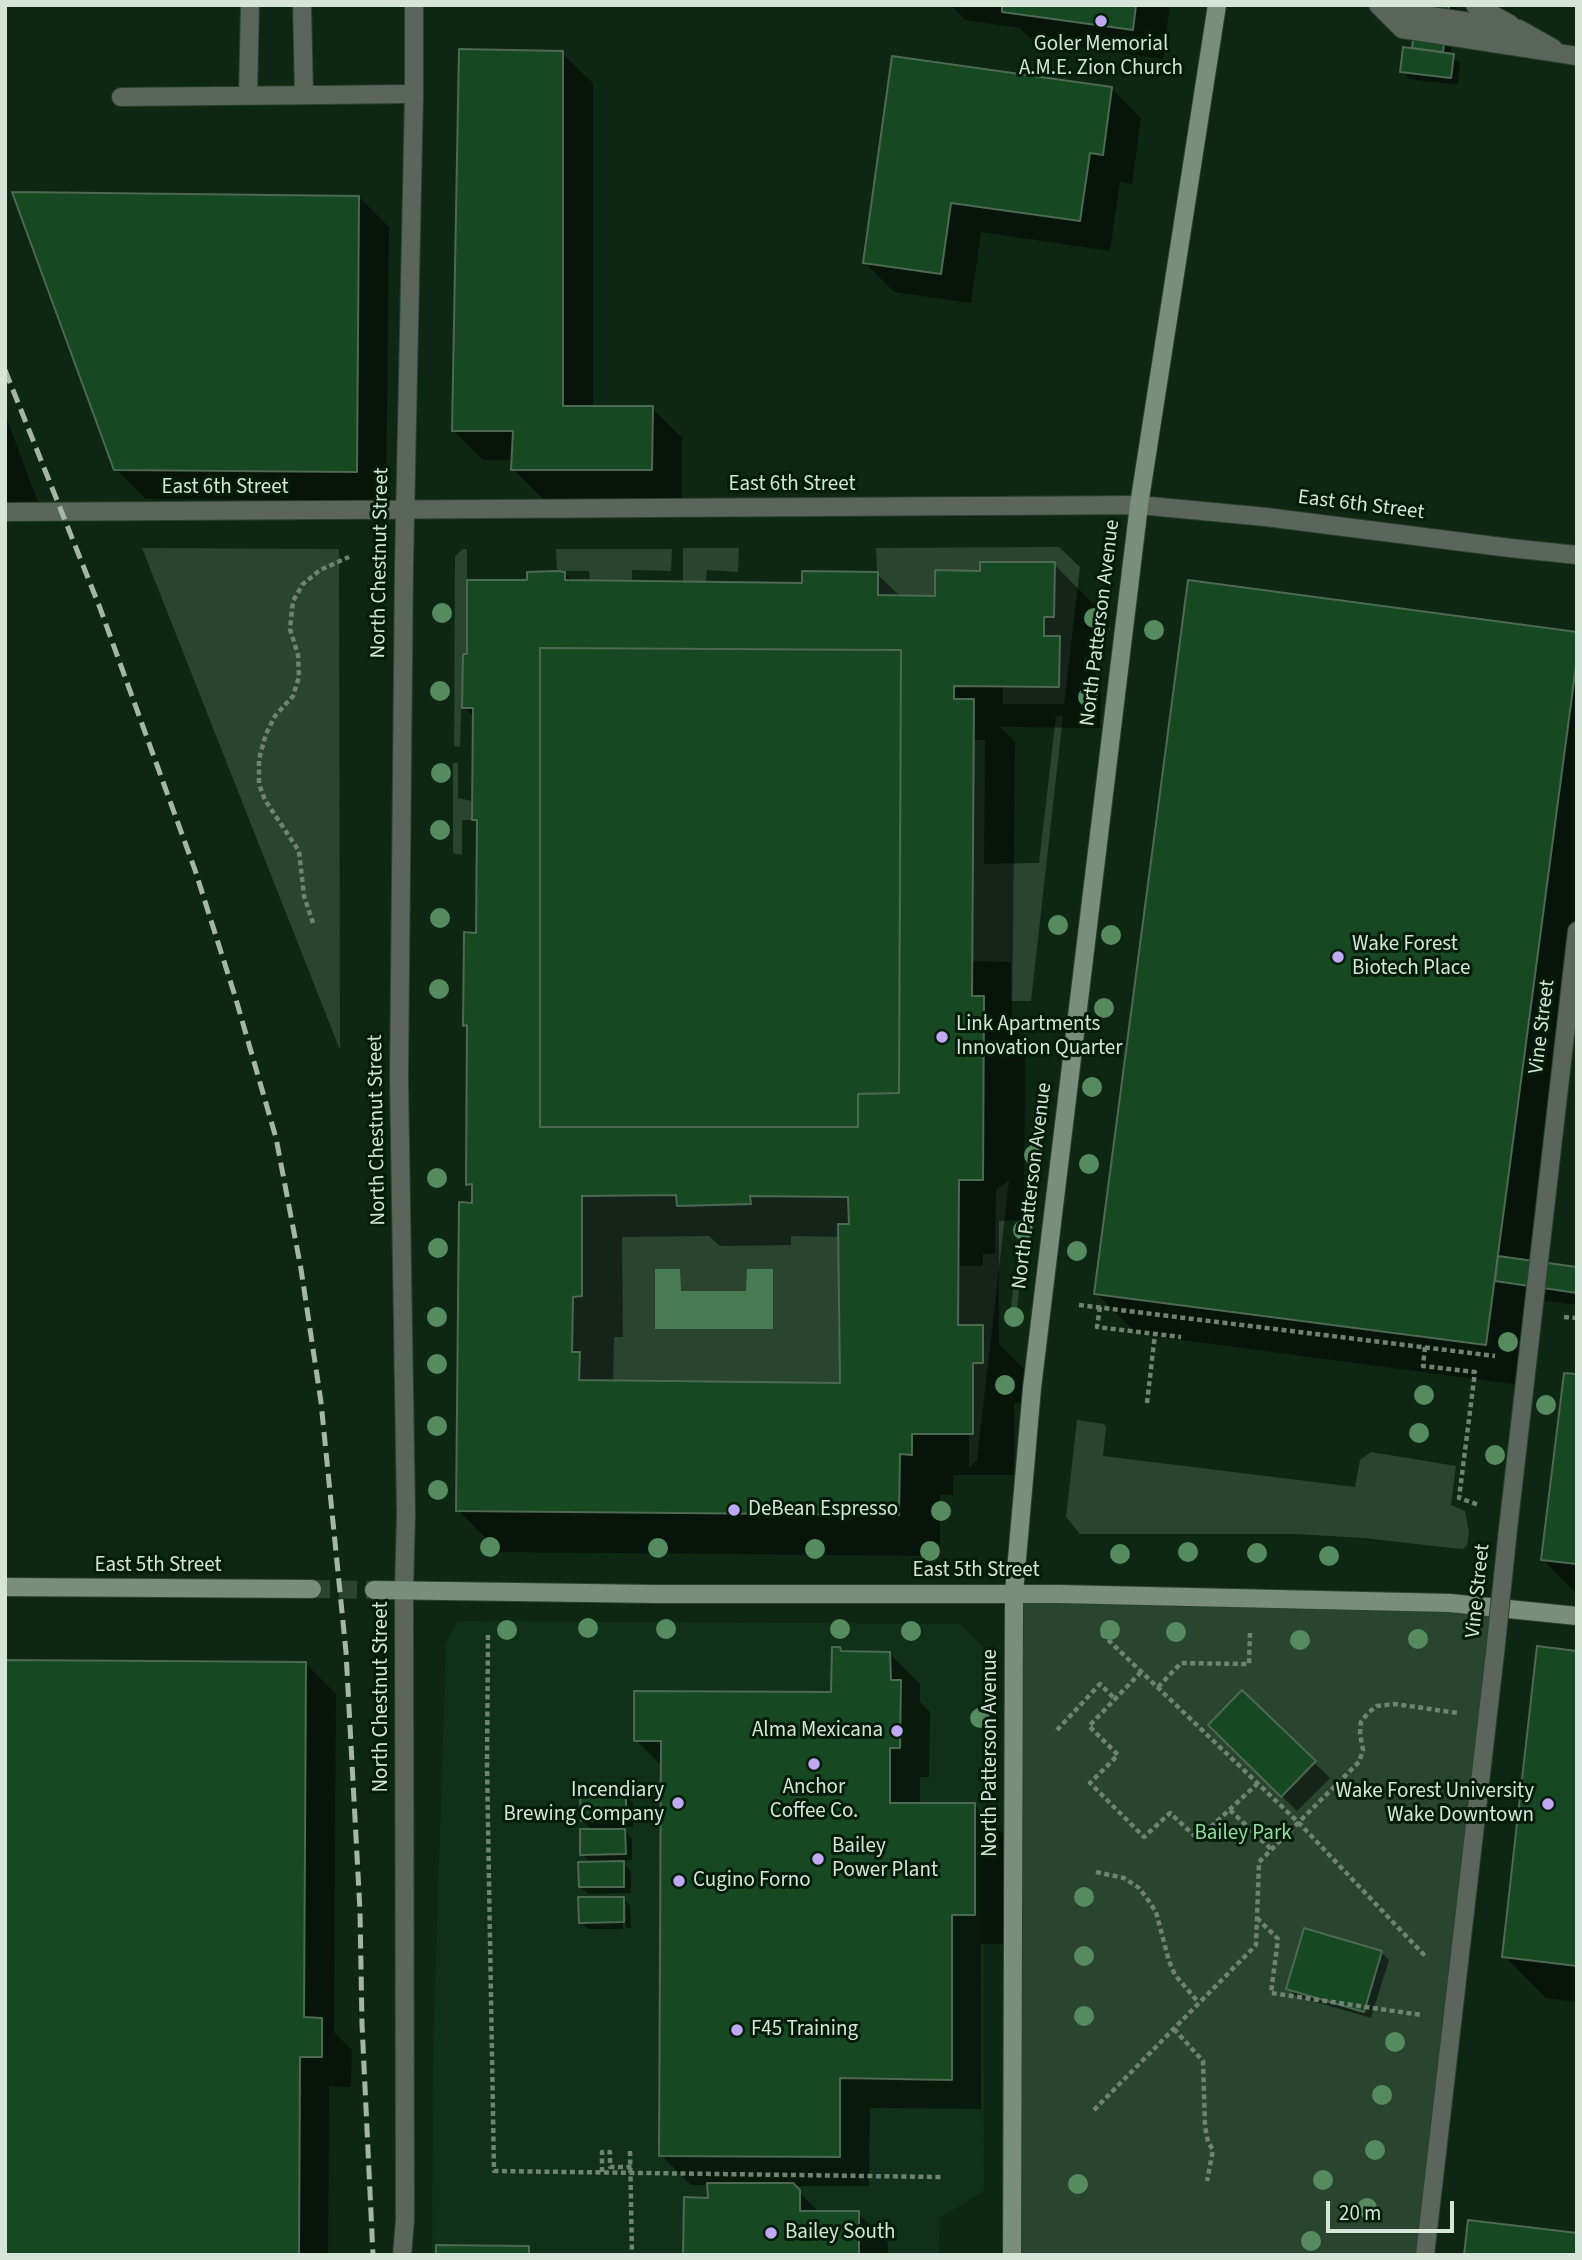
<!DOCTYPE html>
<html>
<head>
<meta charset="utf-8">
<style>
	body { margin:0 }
	#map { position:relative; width:1582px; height:2260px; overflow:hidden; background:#0d2713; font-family:"Source Sans 3",sans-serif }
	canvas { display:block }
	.frame { position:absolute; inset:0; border:7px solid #d5e5d7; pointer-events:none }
	.scale { position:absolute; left:1326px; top:2201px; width:128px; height:32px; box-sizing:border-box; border:4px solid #d5e5d7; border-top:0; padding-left:9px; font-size:21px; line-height:24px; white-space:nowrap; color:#d5e5d7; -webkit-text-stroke:5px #041d0a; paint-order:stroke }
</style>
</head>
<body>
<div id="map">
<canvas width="1582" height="2260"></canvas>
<div class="frame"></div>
<div class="scale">20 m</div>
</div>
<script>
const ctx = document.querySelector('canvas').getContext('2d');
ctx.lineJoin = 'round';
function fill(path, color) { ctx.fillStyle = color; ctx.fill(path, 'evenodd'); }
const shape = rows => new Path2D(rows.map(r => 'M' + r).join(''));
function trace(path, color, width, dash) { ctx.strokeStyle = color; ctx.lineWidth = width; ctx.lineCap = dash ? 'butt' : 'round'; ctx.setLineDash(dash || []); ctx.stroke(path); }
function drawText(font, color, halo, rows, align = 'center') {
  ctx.font = font + ' "Source Sans 3",sans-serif'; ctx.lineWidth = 6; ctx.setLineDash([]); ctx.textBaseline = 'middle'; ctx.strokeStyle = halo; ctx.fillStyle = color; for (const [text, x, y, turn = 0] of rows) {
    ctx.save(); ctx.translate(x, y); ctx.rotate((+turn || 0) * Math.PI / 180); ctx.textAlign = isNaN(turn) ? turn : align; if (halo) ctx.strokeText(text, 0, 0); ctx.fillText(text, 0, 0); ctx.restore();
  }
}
fill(shape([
	[457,1621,960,1624,983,1647,984,2191,940,2218,939,2255,432,2255,433,2051,446,1644]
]), '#103117');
fill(shape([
	[1059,547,1080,567,1064,704,1003,704,1003,686,1059,687,1060,636,1044,636,1044,617,1054,562,981,562,980,571,935,570,935,596,878,595,876,548],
	[142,548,339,549,340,1050],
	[683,548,739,548,738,572,707,570,706,582,683,582],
	[462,549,467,549,467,654,463,655,460,747,454,746,455,557],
	[556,549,672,549,671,571,632,570,632,581,590,581,589,571,557,571],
	[1056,716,1063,716,1031,1001,1011,1001,1011,962,972,961,974,740,985,740,984,864,1039,863],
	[453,763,458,763,458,798,472,801,472,820,462,820,462,855,453,853],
	[1034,1109,1040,1111,1015,1325,1009,1324],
	[1009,1181,977,1460,969,1468,969,1434,973,1433,973,1363,958,1325,958,1266,983,1266,983,1254,995,1254,996,1189],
	[676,1195,678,1206,750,1204,750,1196,848,1197,849,1224,838,1224,840,1383,579,1380,580,1352,572,1352,573,1297,582,1295,582,1196],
	[1077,1420,1104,1424,1106,1427,1103,1456,1355,1487,1360,1460,1371,1452,1456,1466,1451,1505,1465,1511,1469,1532,1467,1545,1463,1549,1451,1548,1364,1538,1295,1534,1080,1534,1066,1517],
	[1014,1593,1500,1608,1425,2255,1012,2255]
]), '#29452e');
fill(shape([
	[655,1269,680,1269,681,1291,746,1291,747,1269,773,1269,773,1329,655,1329]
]), '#497b52');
fill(shape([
	[951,5,1170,5,1163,59,1033,41,1020,28,965,20],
	[1420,5,1457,5,1450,55,1460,63,1458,85,1409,79,1402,71,1414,50],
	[562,53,593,83,593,408,652,408,682,438,682,499,543,499,513,469,513,460,483,460,453,430],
	[1111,88,1141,118,1132,184,1120,182,1110,251,981,232,971,303,894,292,864,262],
	[359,197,389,227,386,501,146,499,116,469],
	[5,414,38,502,5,502],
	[1054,564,1095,606,1095,658,1084,657,1084,662,1101,679,1100,728,1000,727,1015,742,1012,1027,1025,1039,1024,1220,999,1221,999,1344,1024,1369,1024,1403,1014,1403,1014,1475,953,1475,953,1495,940,1495,940,1556,499,1552,458,1510,474,1190,468,1184,469,1029,465,1025,478,934,478,824,474,819,475,718,464,707,469,656,529,582,564,573,573,582,804,585,877,574,901,597,936,598,982,572],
	[709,1236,720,1246,791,1245,791,1236,840,1237,842,1385,613,1382,614,1337,623,1337,622,1237],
	[1577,633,1577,1010,1543,1264,1577,1269,1577,1305,1539,1300,1527,1386,1137,1334,1096,1293],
	[1577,1376,1577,1594,1543,1560],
	[840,1649,844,1653,890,1654,920,1684,920,1702,930,1712,929,1777,920,1777,920,1805,974,1805,1004,1835,1004,1944,981,1944,981,2109,870,2108,869,2186,793,2186,820,2213,858,2213,888,2243,888,2255,685,2255,710,2200,709,2185,691,2185,661,2155,663,1767,636,1740,833,1694],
	[1577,1652,1577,2002,1546,1998,1504,1956],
	[306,1664,336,1694,334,2032,352,2050,351,2087,329,2086,328,2255,5,2255],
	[1242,1692,1330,1778,1297,1811,1210,1725],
	[625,1796,633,1803,633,1827,621,1827,632,1838,632,1860,621,1861,631,1871,631,1893,588,1894,581,1887,592,1864,582,1854,593,1831,582,1820],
	[623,1898,630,1906,631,1928,626,1928,626,1903,622,1903,623,1929,588,1929,580,1922],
	[1381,1952,1389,1960,1371,2018,1295,1996,1288,1988]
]), '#0007');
const building = shape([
	[1002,5,1136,5,1133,30,1002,12,1002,5],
	[1418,5,1449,5,1443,52,1412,48,1418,5],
	[1403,47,1454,54,1451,78,1400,72,1403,47],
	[459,49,563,51,563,406,653,406,652,470,511,470,513,431,452,431,459,49],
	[892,56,1112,87,1103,155,1090,153,1080,221,951,203,941,274,863,263,892,56],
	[12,192,359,196,357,472,114,470,12,192],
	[980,562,1055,562,1054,617,1044,617,1044,636,1060,636,1059,687,954,686,954,699,974,699,972,996,984,996,983,1180,959,1180,958,1325,983,1325,983,1363,973,1363,973,1434,912,1434,912,1455,900,1454,899,1515,456,1511,459,1202,472,1203,472,1184,466,1185,467,1025,463,1026,464,932,476,933,477,820,472,820,473,708,462,708,463,654,467,654,467,580,527,580,527,572,557,571,565,572,565,580,802,583,802,571,875,572,878,572,878,595,935,596,935,570,980,571,980,562],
	[540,648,901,650,899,1093,858,1094,858,1127,540,1127,540,648],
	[676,1195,677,1206,751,1204,750,1196,848,1197,849,1224,838,1224,840,1383,579,1380,580,1352,572,1352,573,1297,582,1296,582,1196,676,1195],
	[1188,580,1577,632,1577,658,1486,1345,1094,1294,1188,580],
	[540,648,901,650,899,1093,858,1094,858,1127,540,1127,540,648],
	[1498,1256,1577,1267,1577,1293,1495,1281,1498,1256],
	[1564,1373,1577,1374,1577,1564,1541,1560,1564,1373],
	[1537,1646,1577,1651,1577,1966,1502,1957,1537,1646],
	[832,1647,840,1647,841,1651,890,1652,891,1680,901,1680,900,1748,890,1748,890,1803,975,1803,975,1915,952,1915,952,2080,840,2078,840,2157,659,2156,661,1741,634,1741,634,1691,831,1692,832,1647],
	[5,1660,306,1662,304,2017,322,2018,322,2057,300,2057,299,2255,5,2255,5,1660],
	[1242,1690,1316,1761,1281,1797,1208,1725,1242,1690],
	[626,1794,626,1820,581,1821,580,1795,626,1794],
	[580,1829,625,1829,626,1854,580,1855,580,1829],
	[624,1861,624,1887,579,1887,578,1862,624,1861],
	[578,1897,624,1897,624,1922,579,1923,578,1897],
	[1304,1928,1382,1951,1364,2012,1286,1989,1304,1928],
	[707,2183,793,2183,800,2190,800,2211,859,2211,859,2255,683,2255,684,2197,708,2198,707,2183],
	[1468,2220,1577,2233,1577,2255,1464,2255,1468,2220],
	[436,2245,529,2246,529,2255,436,2255,436,2245]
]);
fill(building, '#164822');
trace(building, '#4d6951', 2);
trace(shape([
	[312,1589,374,1590]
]), '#2b4430', 18, [18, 9]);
const service = shape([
	[302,5,304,95],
	[1378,5,1402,29,1577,56],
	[1475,5,1510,24],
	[1382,9,1519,29,1553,48],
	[248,95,250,5],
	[121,97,414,94]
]);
const minor = shape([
	[5,512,1139,505,1266,517,1510,548,1577,555],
	[1508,1529,1577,931],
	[402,2255,405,2220,404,1590,406,1514,399,1079,404,564,414,94,414,5],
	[1425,2255,1495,1653]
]);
const secondary = shape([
	[5,1587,312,1589],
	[374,1590,656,1594,1059,1594,1450,1603,1577,1616],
	[1012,2255,1014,1593,1032,1388,1139,505,1217,5]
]);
trace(service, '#29422e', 20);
trace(minor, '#29422e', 20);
trace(secondary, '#29422e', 20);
trace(shape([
	[313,923,304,896,299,851,265,800,259,784,259,759,266,734,275,716,293,696,299,677,298,655,290,629,293,601,303,584,320,570,349,557],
	[1079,1305,1495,1356],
	[1100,1307,1097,1327,1181,1337],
	[1564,1317,1577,1318],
	[1425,1347,1423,1366,1475,1372,1459,1498,1479,1505],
	[1147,1403,1155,1334],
	[1102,1634,1299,1823,1427,1958],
	[488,1635,487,1765,494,2171,941,2177],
	[1141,1672,1089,1726,1118,1755,1090,1783,1144,1837,1170,1813,1198,1839,1257,1784],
	[1158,1687,1181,1663,1249,1664,1250,1633],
	[1057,1730,1100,1684,1115,1699],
	[1230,1810,1272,1850],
	[1096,1872,1124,1878,1139,1888,1146,1897,1156,1912,1169,1961,1175,1975,1199,2003],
	[1257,1918,1278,1939,1271,1993,1421,2015],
	[1174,2029,1203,2061,1205,2126,1208,2142,1213,2150,1207,2181],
	[1094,2110,1256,1945,1259,1862,1359,1762,1363,1750,1360,1734,1361,1722,1368,1713,1377,1706,1395,1704,1458,1713],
	[602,2172,602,2152,610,2152,610,2167,632,2167]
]), '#6e8372', 4.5, [5, 3.5]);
trace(service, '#5a665b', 18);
trace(minor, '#5a665b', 18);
trace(secondary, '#7a8e7d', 18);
trace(shape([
	[5,370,100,608,195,870,235,996,276,1138,301,1269,321,1402,346,1652,360,1911,362,2024,373,2255]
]), '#a4b7a7', 5, [14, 7]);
const minorBridge = shape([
	[1495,1653,1508,1529]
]);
trace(minorBridge, '#29422e', 20, []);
trace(shape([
	[630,2151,632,2255]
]), '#6e8372', 4.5, [5, 3.5]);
trace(minorBridge, '#5a665b', 18);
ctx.fillStyle = '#568b5f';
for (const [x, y] of [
	[442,613],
	[1094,618],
	[1154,630],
	[440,691],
	[1088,697],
	[441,773],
	[440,830],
	[440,918],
	[1058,925],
	[1111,935],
	[439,989],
	[1104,1008],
	[1092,1087],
	[1034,1155],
	[1089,1164],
	[437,1178],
	[1023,1230],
	[438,1248],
	[1077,1251],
	[437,1317],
	[1014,1317],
	[1508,1342],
	[437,1364],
	[1005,1385],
	[1424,1395],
	[1546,1405],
	[437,1426],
	[1419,1433],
	[1495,1455],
	[438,1490],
	[941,1511],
	[490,1547],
	[658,1548],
	[815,1549],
	[930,1551],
	[1188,1552],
	[1257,1553],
	[1120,1554],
	[1329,1556],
	[588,1628],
	[666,1629],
	[840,1629],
	[507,1630],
	[1110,1630],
	[911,1631],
	[1176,1632],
	[1418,1639],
	[1300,1640],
	[980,1718],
	[1084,1897],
	[1084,1956],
	[1084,2016],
	[1395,2042],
	[1382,2095],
	[1375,2150],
	[1323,2180],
	[1078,2184],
	[1367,2208],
	[1311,2241]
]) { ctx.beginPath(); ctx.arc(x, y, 10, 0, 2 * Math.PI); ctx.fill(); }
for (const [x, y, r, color] of [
	[1101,21,7,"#c0a8f3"],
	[1338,957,7,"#c0a8f3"],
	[942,1037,7,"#c0a8f3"],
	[734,1510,7,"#c0a8f3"],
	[897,1731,7,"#c0a8f3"],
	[814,1764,7,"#c0a8f3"],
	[678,1803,7,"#c0a8f3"],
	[1548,1804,7,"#c0a8f3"],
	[818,1859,7,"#c0a8f3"],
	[679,1881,7,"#c0a8f3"],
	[737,2030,7,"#c0a8f3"],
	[771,2233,7,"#c0a8f3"]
]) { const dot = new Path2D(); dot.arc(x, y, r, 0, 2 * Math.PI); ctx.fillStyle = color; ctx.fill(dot); trace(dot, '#041d0a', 2.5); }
drawText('21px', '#d5e5d7', '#041d0a', [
	["Goler Memorial",1101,45,"center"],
	["A.M.E. Zion Church",1101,69,"center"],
	["Wake Forest",1352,945],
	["Biotech Place",1352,969],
	["Link Apartments",956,1025],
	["Innovation Quarter",956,1049],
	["DeBean Espresso",748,1510],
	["Alma Mexicana",883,1731,"right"],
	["Anchor",814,1788,"center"],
	["Coffee Co.",814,1812,"center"],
	["Incendiary",664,1791,"right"],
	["Brewing Company",664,1815,"right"],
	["Wake Forest University",1534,1792,"right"],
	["Wake Downtown",1534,1816,"right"],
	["Bailey",832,1847],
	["Power Plant",832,1871],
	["Cugino Forno",693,1881],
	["F45 Training",751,2030],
	["Bailey South",785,2233]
], 'left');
drawText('21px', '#d5e5d7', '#041d0a', [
	["East 6th Street",792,485],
	["East 6th Street",225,488],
	["East 6th Street",1361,506,7],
	["North Chestnut Street",381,563,-89],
	["North Patterson Avenue",1101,623,-83],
	["Vine Street",1543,1027,-83],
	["North Chestnut Street",378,1130,-91],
	["North Patterson Avenue",1033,1186,-83],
	["East 5th Street",158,1566],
	["East 5th Street",976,1571],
	["Vine Street",1479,1591,-84],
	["North Chestnut Street",382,1697,-90],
	["North Patterson Avenue",991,1753,-90]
]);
drawText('21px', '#92dc9e', '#041d0a', [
	["Bailey Park",1243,1834]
]);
</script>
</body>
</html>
